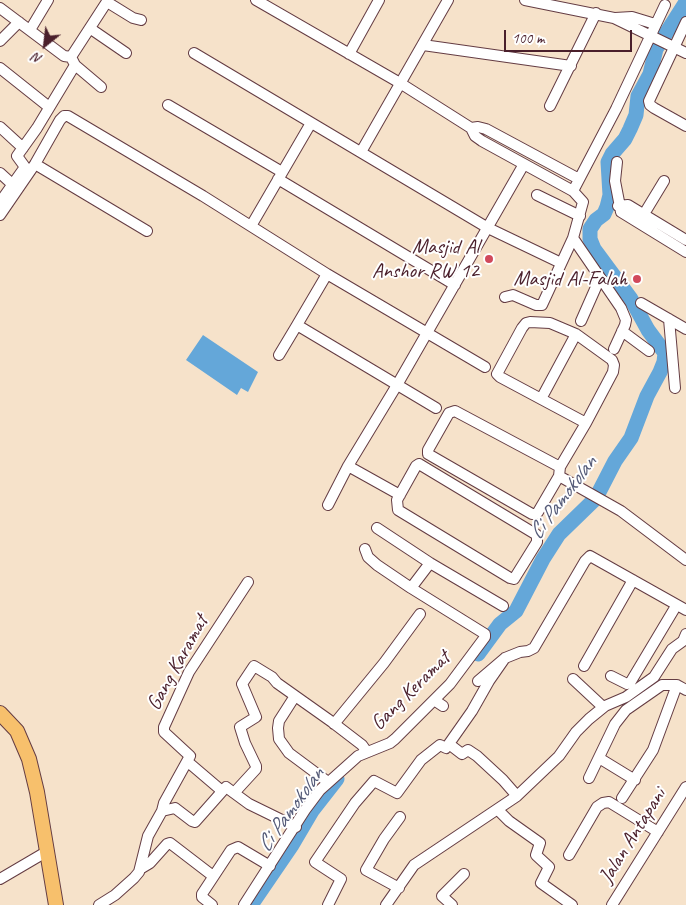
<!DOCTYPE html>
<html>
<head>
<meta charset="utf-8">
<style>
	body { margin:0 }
	#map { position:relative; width:686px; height:905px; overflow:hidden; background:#f6e2ca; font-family:Caveat,sans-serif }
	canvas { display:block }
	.north { position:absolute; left:20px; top:20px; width:50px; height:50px; -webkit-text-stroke:4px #fff; paint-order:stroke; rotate:209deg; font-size:14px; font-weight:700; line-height:20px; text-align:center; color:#4a1f2b }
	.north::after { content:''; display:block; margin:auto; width:18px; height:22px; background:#4a1f2b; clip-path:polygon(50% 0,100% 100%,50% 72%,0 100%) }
	.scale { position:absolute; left:504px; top:30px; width:128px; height:22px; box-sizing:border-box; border:2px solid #4a1f2b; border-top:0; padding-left:6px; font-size:15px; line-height:18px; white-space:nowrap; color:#4a1f2b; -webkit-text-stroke:4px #fff; paint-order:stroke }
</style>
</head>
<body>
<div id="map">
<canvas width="686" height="905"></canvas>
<div class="north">N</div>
<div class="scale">100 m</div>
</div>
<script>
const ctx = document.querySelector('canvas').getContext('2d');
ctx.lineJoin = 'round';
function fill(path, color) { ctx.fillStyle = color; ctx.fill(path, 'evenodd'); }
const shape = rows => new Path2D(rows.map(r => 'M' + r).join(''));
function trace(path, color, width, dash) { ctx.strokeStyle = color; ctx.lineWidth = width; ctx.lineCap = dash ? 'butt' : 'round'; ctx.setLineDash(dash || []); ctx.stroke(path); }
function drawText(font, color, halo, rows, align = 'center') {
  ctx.font = font + ' Caveat,sans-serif'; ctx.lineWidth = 4; ctx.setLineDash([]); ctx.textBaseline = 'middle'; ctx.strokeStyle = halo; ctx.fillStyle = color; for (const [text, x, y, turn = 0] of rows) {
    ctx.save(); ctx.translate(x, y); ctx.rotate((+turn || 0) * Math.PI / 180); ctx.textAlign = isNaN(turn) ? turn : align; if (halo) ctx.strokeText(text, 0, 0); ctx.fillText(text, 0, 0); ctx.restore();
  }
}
fill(shape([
	[203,335,258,372,248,392,241,388,237,395,186,360]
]), '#64a7d9');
trace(shape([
	[478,654,500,624,516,611,543,559,559,534,593,501,599,492,615,461,631,438,647,396,660,372,664,362,665,353,648,330,631,299,594,249,590,239,590,229,596,220,604,214,607,207,610,195,608,162,612,154,625,139,630,129,636,115,638,96,650,74,656,49,686,2],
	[251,905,292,845,312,811,337,779]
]), '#64a7d9', 15);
const minor = shape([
	[256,0,400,83,471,128,475,136,482,141,573,191,583,202,573,238,621,308,626,320,625,325,614,349],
	[525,0,614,18,686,53],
	[107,2,133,18,141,20],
	[0,8,64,56,71,57],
	[615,18,632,17,655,24],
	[686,22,649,101,650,105,654,108,686,126],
	[91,29,126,53],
	[30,30,48,0],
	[0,41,19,22],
	[423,45,571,66],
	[194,53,488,228,561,263],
	[349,54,379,0],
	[71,57,108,0],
	[75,65,101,87],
	[0,68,49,107],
	[168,105,282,172],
	[550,106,596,13],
	[0,127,23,148],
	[471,128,478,127,486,129,579,179],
	[361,152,448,0],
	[617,162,615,181,621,212,686,252],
	[35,164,147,231],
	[0,173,12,184],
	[278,179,455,285],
	[573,191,616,109,665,5],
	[537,195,580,216],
	[0,202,25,167,17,156,37,128,75,65,71,57],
	[618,206,628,205,686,240],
	[644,214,664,181],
	[0,215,35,164,60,120,64,116,68,116,203,196,327,274,485,367],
	[251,226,311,123],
	[327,274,297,325,436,408],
	[505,297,513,295,536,305,542,305,573,238],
	[641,303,686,329],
	[669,319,675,388],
	[581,321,600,278],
	[622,331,649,351],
	[279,355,297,325],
	[541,399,576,334],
	[419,464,537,535,537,542,514,579,510,578,398,510,397,500,416,466,419,464],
	[348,466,400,495],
	[560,467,455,411,449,413,428,450,428,454,532,514,536,514,538,512,559,476,560,467,586,423,613,372,614,365,612,360,576,334,550,323,530,322,526,323,522,328,497,374,500,377,586,423],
	[559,476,621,511,686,560],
	[328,505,348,466,397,385,524,164],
	[377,528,430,563,503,606],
	[365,549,368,557,377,565,411,588],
	[584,666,633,580],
	[611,676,627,684,630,683,676,606],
	[573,679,603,707],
	[478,681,505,658,520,652,528,651,534,648,585,561,590,556,686,610],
	[295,696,279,721,278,728,279,739,289,753,328,782],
	[434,700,443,706],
	[334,724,384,663,420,614],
	[449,744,462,754,468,750,477,756,503,780,517,796],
	[599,758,635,780],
	[188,762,222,791],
	[589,778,615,724,626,710,662,685,677,685,686,690],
	[234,793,249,804,296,827],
	[622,798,653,750,677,685],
	[498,810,509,821,540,843,536,855,549,867,541,883,572,905],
	[162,811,175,808,192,821,195,822,226,787,234,793,256,769,256,766,245,743,240,727,256,717,242,684,254,666,272,677,277,683,332,722,362,745,367,752],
	[569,855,597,807,603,803,609,802,658,832],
	[140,869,150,863,167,844,170,843,213,876],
	[0,879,46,852],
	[399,888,366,870,384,839,400,817],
	[99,905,115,895,134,878,139,872,148,836,162,811,164,803,190,756,164,732,164,727,189,672,248,582],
	[212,905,202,897,202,894,231,850,238,847,270,866],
	[244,905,305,810,320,790,358,756,390,743,395,739,450,684,485,637,485,634,411,588,430,563],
	[328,905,341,879,315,862,355,803,374,781,397,793,421,760,440,745,446,748,472,711,489,681,505,658],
	[386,905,414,865,517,796,559,756,576,732,589,719,605,706,626,697,654,677,672,649,683,641,686,634],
	[452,905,442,896,464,874],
	[612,905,686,787]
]);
const highway = shape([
	[0,713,17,731,29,759,37,792,56,905]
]);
trace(minor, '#643c43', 12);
trace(highway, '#643c43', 16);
trace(minor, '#fff', 10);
trace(highway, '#f7c06c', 14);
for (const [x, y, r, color] of [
	[489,259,5,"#d1495b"],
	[637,279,5,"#d1495b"]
]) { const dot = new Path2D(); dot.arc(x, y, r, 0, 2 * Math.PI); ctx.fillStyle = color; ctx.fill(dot); trace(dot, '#fff', 2); }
drawText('21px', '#4a1f2b', '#fff', [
	["Masjid Al",479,247],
	["Anshor RW 12",479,271],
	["Masjid Al-Falah",627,279]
], 'right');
drawText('21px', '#4a1f2b', '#fff', [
	["Gang Karamat",178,663,-61],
	["Gang Keramat",411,691,-45],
	["Jalan Antapani",633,836,-58]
]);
drawText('italic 22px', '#565c79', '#fff', [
	["Ci Pamokolan",563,498,-53],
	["Ci Pamokolan",291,810,-54]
]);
</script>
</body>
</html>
